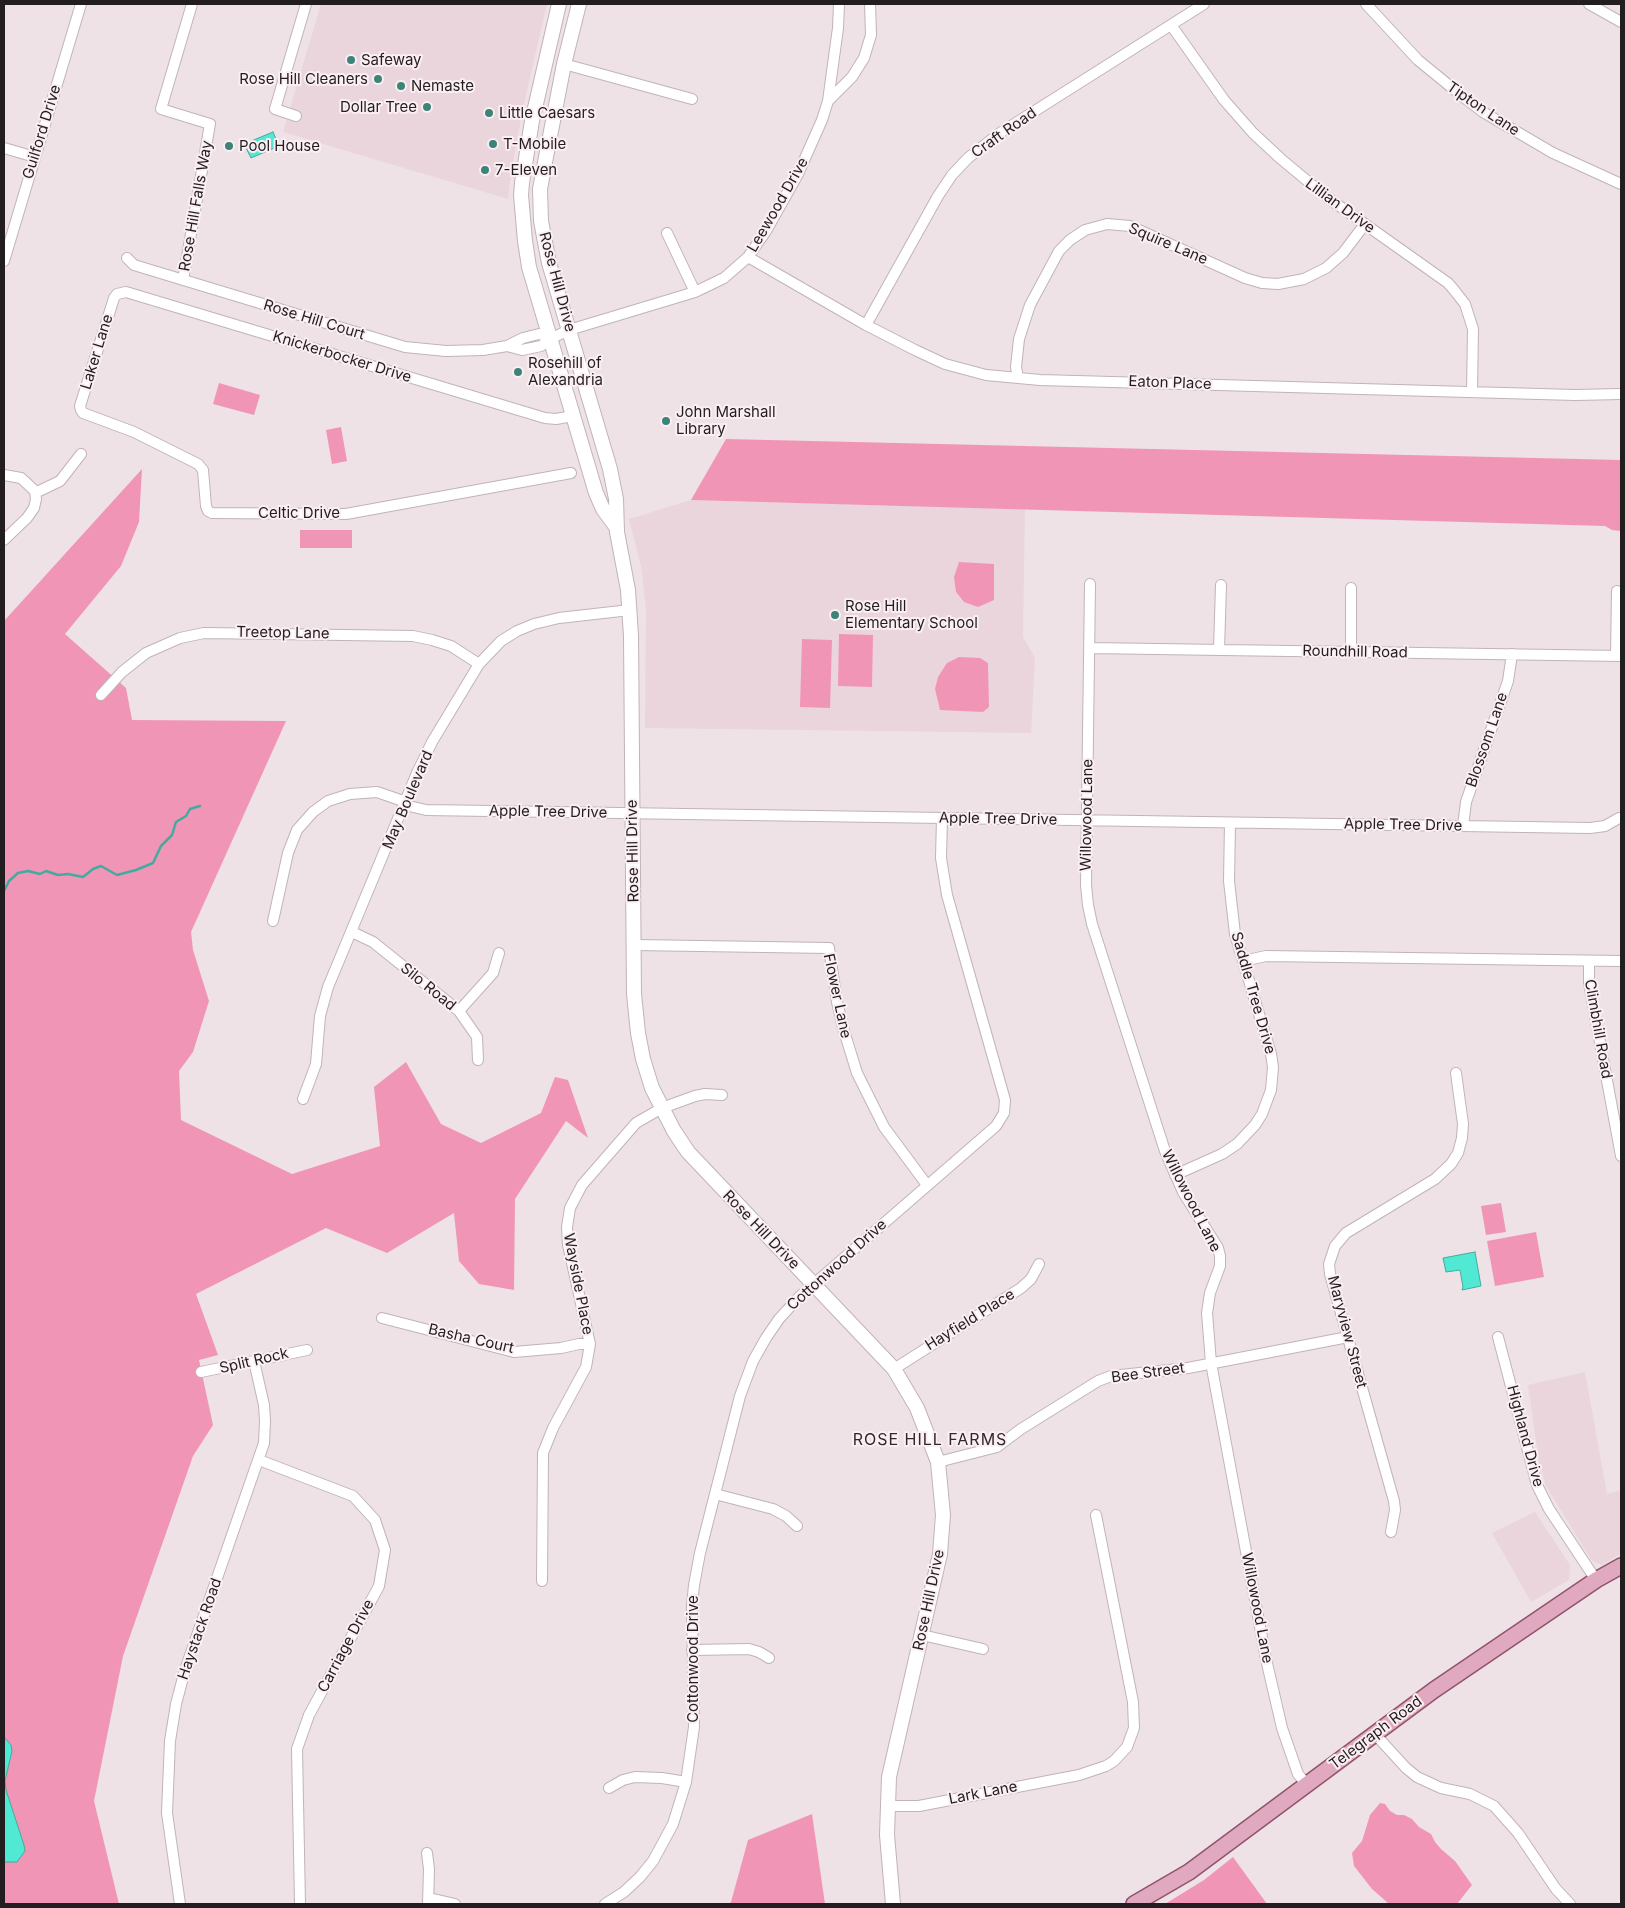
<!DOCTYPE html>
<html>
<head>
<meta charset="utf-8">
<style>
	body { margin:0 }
	#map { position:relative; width:1625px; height:1908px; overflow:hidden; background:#eee2e6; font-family:Inter,sans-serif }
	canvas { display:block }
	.frame { position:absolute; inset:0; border:5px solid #221e1f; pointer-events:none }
</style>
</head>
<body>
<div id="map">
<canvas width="1625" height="1908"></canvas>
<div class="frame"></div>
</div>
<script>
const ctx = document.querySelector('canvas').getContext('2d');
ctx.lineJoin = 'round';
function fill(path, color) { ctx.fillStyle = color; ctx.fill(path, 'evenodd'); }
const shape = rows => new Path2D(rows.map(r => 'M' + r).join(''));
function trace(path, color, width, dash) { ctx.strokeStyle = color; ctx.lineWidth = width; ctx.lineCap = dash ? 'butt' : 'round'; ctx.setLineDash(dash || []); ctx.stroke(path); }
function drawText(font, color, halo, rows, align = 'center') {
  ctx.font = font + ' Inter,sans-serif'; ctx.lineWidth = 4; ctx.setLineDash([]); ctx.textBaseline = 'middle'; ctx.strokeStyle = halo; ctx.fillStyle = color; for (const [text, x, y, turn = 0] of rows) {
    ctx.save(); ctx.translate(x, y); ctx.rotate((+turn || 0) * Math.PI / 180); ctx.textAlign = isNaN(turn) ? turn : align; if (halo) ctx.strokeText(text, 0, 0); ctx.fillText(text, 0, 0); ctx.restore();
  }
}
fill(shape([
	[321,4,547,4,523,108,512,167,508,199,283,132],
	[691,500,1025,509,1023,637,1035,658,1031,733,645,728,646,610,641,566,629,519],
	[1585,1372,1607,1494,1621,1490,1621,1554,1602,1565,1592,1561,1546,1486,1539,1462,1528,1385],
	[1535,1512,1570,1565,1569,1580,1531,1602,1492,1533]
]), '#ead5dc');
fill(shape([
	[219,383,260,395,254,415,213,404],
	[341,427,347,461,332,464,326,430],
	[726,439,1621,460,1621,531,1612,530,1605,526,691,500],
	[142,469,139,522,121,566,65,634,126,688,132,720,286,721,191,932,193,950,209,1001,193,1052,179,1071,181,1120,292,1174,380,1146,374,1087,406,1062,441,1124,481,1143,541,1113,555,1077,568,1080,588,1138,566,1121,515,1199,514,1290,479,1284,459,1261,454,1213,387,1253,326,1228,196,1294,218,1355,199,1360,213,1425,193,1456,123,1656,94,1801,119,1904,4,1904,4,621],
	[300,530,352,530,352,548,300,548],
	[959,562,994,564,994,600,978,607,964,602,956,592,954,577],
	[839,634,873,635,872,687,838,686],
	[802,639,832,640,830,708,800,707],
	[959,657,980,658,988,663,989,707,983,712,940,710,935,689,938,677,947,663],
	[1501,1203,1506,1232,1486,1235,1481,1206],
	[1536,1232,1544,1277,1495,1286,1487,1241],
	[1380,1803,1385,1804,1390,1811,1397,1815,1404,1815,1412,1819,1419,1827,1431,1834,1435,1842,1441,1849,1455,1861,1472,1885,1457,1904,1389,1904,1372,1889,1354,1866,1352,1853,1362,1841,1370,1815],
	[812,1814,825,1904,728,1904,731,1902,748,1840],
	[1233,1857,1267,1904,1165,1904,1204,1880]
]), '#f195b7');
const water = shape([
	[273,132,279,146,251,158,244,144,273,132],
	[1475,1252,1481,1286,1462,1290,1463,1287,1460,1270,1446,1272,1443,1258,1475,1252],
	[4,1737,11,1745,12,1751,5,1781,6,1790,24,1845,25,1851,17,1862,4,1862,4,1737]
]);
fill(water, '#51e8d4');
trace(water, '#43ab9e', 1);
trace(shape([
	[4,891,9,881,18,873,28,871,40,874,46,871,58,875,68,874,83,877,93,869,101,866,117,875,136,870,153,863,161,846,172,835,176,822,186,816,190,809,200,806]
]), '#43ab9e', 2.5);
const street = shape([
	[1366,4,1418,60,1462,96,1483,112,1553,153,1621,184],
	[1589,4,1621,22],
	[1171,25,1224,100,1253,133,1281,159,1328,198,1448,283,1454,290,1465,304,1473,329,1472,392],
	[564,64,692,99],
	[828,101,852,77,864,58,871,35,870,4],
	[296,116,275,109,306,4],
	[4,148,35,157],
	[667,233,695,292],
	[748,257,866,325,915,350,945,364,986,375,1040,380,1575,395,1621,394],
	[127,258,134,265,405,347,446,351,483,350,507,346,523,338,539,334,552,338],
	[4,261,81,4],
	[183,280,210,124,161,109,192,4],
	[866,325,938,196,952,175,968,158,1000,133,1204,4],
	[507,346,522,350,541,346,552,338,569,330,695,292,724,278,748,257,766,231,798,174,822,120,828,101,838,28,839,4],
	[1018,378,1016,367,1019,339,1030,305,1059,251,1070,240,1085,230,1107,224,1130,226,1245,278,1262,283,1278,284,1304,279,1326,268,1343,253,1365,224],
	[571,473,346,514,212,513,208,511,206,506,203,470,198,464,134,432,83,413,81,410,80,406,114,298,117,294,126,292,545,418,556,419,573,416],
	[4,475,21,478,35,491,36,499,34,508,27,518,4,540],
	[35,493,60,481,81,454],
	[1090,584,1086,885,1088,905,1092,924,1165,1151,1183,1192,1218,1248,1220,1256,1220,1266,1210,1293,1207,1313,1211,1363,1266,1659,1282,1728,1298,1774,1307,1785],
	[1090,648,1621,656],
	[1219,650,1221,585],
	[1351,652,1351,588],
	[1616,656,1617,591],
	[101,695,122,672,146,653,180,638,204,633,413,636,432,640,451,646,479,664],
	[405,805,426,810,1590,828,1605,826,1619,818],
	[1463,826,1466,802,1508,681,1512,654],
	[273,921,288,853,297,830,313,812,328,801,350,794,377,792,406,802],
	[352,932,373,942,459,1011,477,1037,478,1060],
	[635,945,829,948,837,1002,844,1031,857,1073,884,1127,927,1185],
	[1243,961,1266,956,1621,961],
	[1589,961,1589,983,1621,1156],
	[459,1011,493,973,499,953],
	[303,1099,316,1064,320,1016,328,987,417,773,432,742,479,664,501,641,517,631,534,624,559,618,630,610],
	[1175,1175,1222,1154,1237,1144,1255,1125,1262,1114,1271,1090,1273,1067,1271,1054,1235,934,1229,881,1230,823],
	[382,1318,514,1352,561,1348,579,1344,590,1344],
	[1498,1337,1537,1485,1549,1509,1596,1580],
	[894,1369,1021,1288,1031,1279,1039,1264],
	[201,1372,307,1350],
	[259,1460,353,1496,375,1520,385,1550,379,1586,309,1715,297,1749,300,1904],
	[938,1462,997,1447,1021,1429,1098,1381,1111,1376,1188,1368,1348,1337],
	[715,1494,773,1509,786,1516,797,1526],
	[1391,1532,1395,1510,1394,1501,1330,1274,1329,1264,1335,1246,1346,1233,1435,1179,1451,1164,1458,1153,1462,1138,1463,1124,1456,1073],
	[542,1581,543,1453,553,1428,586,1367,590,1344,568,1245,567,1227,570,1208,582,1185,636,1123,662,1108,695,1096,705,1094,722,1095],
	[922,1635,983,1649],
	[692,1650,749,1649,759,1652,769,1658],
	[1374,1733,1406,1768,1417,1777,1441,1788,1470,1794,1494,1806,1518,1833,1556,1889,1570,1904],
	[609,1788,623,1780,635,1777,662,1778,686,1782],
	[887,1806,919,1806,1079,1775,1106,1766,1114,1761,1127,1747,1134,1728,1133,1702,1096,1515],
	[427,1853,429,1869,428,1904],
	[429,1898,455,1904],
	[180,1904,167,1813,170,1741,176,1704,185,1670,264,1443,265,1421,264,1405,254,1361],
	[605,1904,624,1892,640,1877,653,1861,673,1824,686,1782,694,1727,692,1606,694,1585,700,1553,740,1396,753,1361,766,1338,779,1319,799,1297,996,1126,1004,1113,1005,1100,947,895,941,858,942,818]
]);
const secondary = shape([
	[559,4,532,121,522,183,521,195,525,241,529,267,596,493,603,509,617,528],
	[579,4,564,64,546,157,540,189,541,221,549,263,610,469,616,499,617,532,628,590,631,636,634,994,638,1033,643,1059,652,1088,674,1131,688,1152,894,1369,917,1408,938,1462,943,1515,940,1554,889,1777,887,1835,893,1904]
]);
const primary = shape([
	[1134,1904,1189,1872,1434,1690,1596,1580,1621,1566]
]);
trace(street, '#c0b4b8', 12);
trace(secondary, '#c0b4b8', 16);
trace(primary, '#90536b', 18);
trace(street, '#fff', 10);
trace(secondary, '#fff', 14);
trace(primary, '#e0a9bf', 15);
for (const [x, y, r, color] of [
	[351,60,5,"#3e8378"],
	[378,79,5,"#3e8378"],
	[401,86,5,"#3e8378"],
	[427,107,5,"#3e8378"],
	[489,113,5,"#3e8378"],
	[493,144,5,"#3e8378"],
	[229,146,5,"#3e8378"],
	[485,170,5,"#3e8378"],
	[518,372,5,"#3e8378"],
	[666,421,5,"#3e8378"],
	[835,615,5,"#3e8378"]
]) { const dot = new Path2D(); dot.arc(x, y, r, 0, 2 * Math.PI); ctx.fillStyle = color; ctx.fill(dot); trace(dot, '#fbeff3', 2); }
drawText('15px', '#221e1f', '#fbeff3', [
	["Safeway",361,60],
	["Rose Hill Cleaners",368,79,"right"],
	["Nemaste",411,86],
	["Dollar Tree",417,107,"right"],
	["Little Caesars",499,113],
	["T-Mobile",503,144],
	["Pool House",239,146],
	["7-Eleven",495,170],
	["Rosehill of",528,363],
	["Alexandria",528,380],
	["John Marshall",676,412],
	["Library",676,429],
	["Rose Hill",845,606],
	["Elementary School",845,623]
], 'left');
drawText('15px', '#221e1f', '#fbeff3', [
	["Tipton Lane",1483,109,34],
	["Guilford Drive",42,132,-73],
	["Craft Road",1004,133,-35],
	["Leewood Drive",778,205,-60],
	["Rose Hill Falls Way",196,206,-80],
	["Lillian Drive",1340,206,36],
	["Squire Lane",1168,244,23],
	["Rose Hill Drive",557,282,75],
	["Rose Hill Court",314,320,17],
	["Laker Lane",97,352,-73],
	["Knickerbocker Drive",342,357,17],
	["Eaton Place",1170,383,2],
	["Celtic Drive",299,513],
	["Treetop Lane",283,633,1],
	["Roundhill Road",1355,652,1],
	["Blossom Lane",1487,740,-71],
	["May Boulevard",408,800,-67],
	["Apple Tree Drive",548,812,1],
	["Willowood Lane",1087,815,-89],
	["Apple Tree Drive",998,819,1],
	["Apple Tree Drive",1403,825,1],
	["Rose Hill Drive",633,851,-91],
	["Silo Road",428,987,39],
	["Saddle Tree Drive",1253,993,74],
	["Flower Lane",837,996,78],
	["Climbhill Road",1598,1029,80],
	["Willowood Lane",1191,1201,63],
	["Rose Hill Drive",761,1230,46],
	["Cottonwood Drive",837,1265,-42],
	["Wayside Place",578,1284,79],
	["Hayfield Place",970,1320,-32],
	["Maryview Street",1347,1332,75],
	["Basha Court",471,1339,13],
	["Split Rock",254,1361,-13],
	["Bee Street",1148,1373,-8],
	["Highland Drive",1525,1436,75],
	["Rose Hill Drive",929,1600,-78],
	["Willowood Lane",1257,1608,79],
	["Haystack Road",200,1629,-71],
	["Carriage Drive",346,1646,-62],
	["Cottonwood Drive",693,1659,-90],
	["Telegraph Road",1376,1733,-37],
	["Lark Lane",983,1793,-11]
]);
ctx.letterSpacing = '1px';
drawText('16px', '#31282b', '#fbeff3', [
	["ROSE HILL FARMS",930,1440]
]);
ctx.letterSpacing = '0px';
</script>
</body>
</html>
